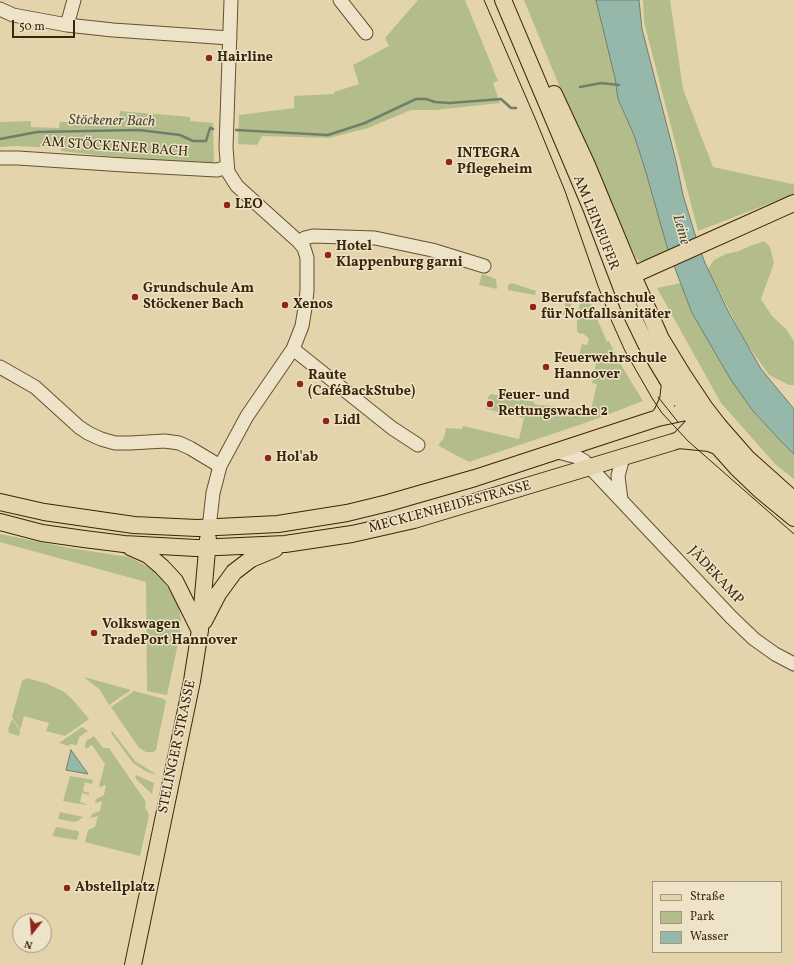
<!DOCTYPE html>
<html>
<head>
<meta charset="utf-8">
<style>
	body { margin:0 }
	#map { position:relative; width:794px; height:965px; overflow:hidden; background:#e3d4ac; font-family:Vollkorn,serif }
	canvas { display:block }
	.legend { position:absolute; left:652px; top:881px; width:130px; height:72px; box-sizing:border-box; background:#ede3c9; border:1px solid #a5977c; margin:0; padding:5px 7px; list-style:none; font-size:12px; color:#3a2608 }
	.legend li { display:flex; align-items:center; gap:8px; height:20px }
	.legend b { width:20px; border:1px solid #a5977c }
	.north { position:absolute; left:12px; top:913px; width:40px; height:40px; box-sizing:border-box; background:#ede3c9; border:1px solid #a5977c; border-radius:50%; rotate:197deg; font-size:11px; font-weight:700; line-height:16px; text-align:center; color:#3a2608 }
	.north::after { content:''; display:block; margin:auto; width:14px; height:18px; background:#8f2418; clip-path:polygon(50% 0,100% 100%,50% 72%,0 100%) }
	.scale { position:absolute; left:12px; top:20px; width:63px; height:18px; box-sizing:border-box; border:2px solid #3a2608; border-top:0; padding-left:5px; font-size:12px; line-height:14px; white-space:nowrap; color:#3a2608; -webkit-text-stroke:3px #ede3c9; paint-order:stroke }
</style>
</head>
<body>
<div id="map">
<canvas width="794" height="965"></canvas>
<ul class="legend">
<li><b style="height:5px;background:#e3d4ac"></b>Straße</li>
<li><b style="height:11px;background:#b2bd8b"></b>Park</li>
<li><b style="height:11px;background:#95b8ab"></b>Wasser</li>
</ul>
<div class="north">N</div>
<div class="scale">50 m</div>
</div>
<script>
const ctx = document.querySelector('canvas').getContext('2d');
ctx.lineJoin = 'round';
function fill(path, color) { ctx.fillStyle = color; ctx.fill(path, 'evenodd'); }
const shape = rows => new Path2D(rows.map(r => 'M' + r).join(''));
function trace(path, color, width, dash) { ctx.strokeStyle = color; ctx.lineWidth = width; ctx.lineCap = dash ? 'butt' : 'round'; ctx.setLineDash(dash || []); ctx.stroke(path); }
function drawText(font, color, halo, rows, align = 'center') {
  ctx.font = font + ' Vollkorn,serif'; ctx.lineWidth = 3; ctx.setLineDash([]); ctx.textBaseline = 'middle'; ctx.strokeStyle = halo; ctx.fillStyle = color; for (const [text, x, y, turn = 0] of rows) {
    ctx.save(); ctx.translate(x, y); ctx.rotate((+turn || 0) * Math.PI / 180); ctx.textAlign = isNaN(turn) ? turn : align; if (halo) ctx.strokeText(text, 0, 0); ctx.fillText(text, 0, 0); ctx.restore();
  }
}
fill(shape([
	[418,0,465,0,498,81,493,83,500,103,435,110,411,110,368,128,329,138,262,136,257,145,238,144,239,115,294,108,294,96,334,94,334,92,359,84,353,65,389,46,385,38],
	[524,0,596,0,615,78,618,99,634,135,645,169,668,250,644,261,639,261,636,258,563,95],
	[643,0,670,0,683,89,713,167,792,184,794,183,794,194,698,231,644,22],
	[120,111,190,117,190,121,213,123,214,164,124,158,61,151,61,148,13,146,0,147,0,122,31,121,31,127,59,128,60,122,76,122,77,117,119,120],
	[764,241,770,247,774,263,761,299,772,316,786,329,794,341,794,385,789,385,769,375,745,341,708,269,714,260,726,254,739,251,750,246],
	[482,274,496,279,497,289,479,285],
	[512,283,536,291,535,295,508,290,508,285],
	[681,283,692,313,731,380,753,411,778,438,794,454,794,479,776,465,721,403,657,288],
	[587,295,607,342,609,341,620,363,643,401,588,422,469,462,439,446,439,444,444,438,446,428,462,429,463,426,519,439,524,418,486,409,488,397,491,394,534,402,534,404,545,406,546,405,590,414,597,384,592,383,596,363,595,361,578,358,582,344,587,345,589,339,584,334,578,333,577,329,577,317,581,298],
	[566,298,569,298,572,300,569,316,563,315],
	[0,534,69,548,129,557,150,568,161,578,178,602,181,619,180,634,167,695,147,691,146,582,0,542],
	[84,677,131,690,109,705,100,690],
	[27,678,48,684,64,692,72,699,89,719,65,736,46,731,49,723,24,716,20,730,12,717,22,681],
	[134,691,164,699,166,701,156,750,153,752,146,752,139,748,111,707],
	[12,719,20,731,19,736,9,733,8,730],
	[82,727,88,731,79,737,77,745,70,744,69,746,59,743],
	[112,731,135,761,157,775,147,772,133,763,111,733],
	[94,736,103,748,109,748,146,802,145,807,149,815,140,856,85,842,88,830,95,827,98,816,91,818,92,814,100,811,102,801,95,803,96,799,104,795,106,785,100,787,99,786,105,764,92,745,86,749,85,747,86,741],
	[136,775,154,783,152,794,136,779,135,776],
	[70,776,93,780,92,784,85,782,83,791,89,793,89,795,82,793,80,802,86,804,86,805,63,801],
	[60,812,83,817,78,821,74,822,58,819],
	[56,827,78,831,79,833,77,840,52,836]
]), '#b2bd8b');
const water = shape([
	[596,0,639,0,642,29,676,161,683,195,698,244,705,263,729,313,761,369,794,409,794,454,778,438,753,411,731,380,692,313,668,250,645,169,634,135,618,99,615,78,596,0],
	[71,750,88,774,66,770,71,750]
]);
fill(water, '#95b8ab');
trace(water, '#717e6a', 1);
trace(shape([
	[580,87,601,83,619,85],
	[236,130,328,135,365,123,416,99,426,99,435,102,450,103,501,99,511,108,516,108],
	[0,139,37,132,139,130,180,135,193,141,206,141,210,128,213,129]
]), '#717e6a', 2.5);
const minor = shape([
	[340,0,366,33],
	[0,9,13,15,67,25,113,30,230,38],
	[67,25,74,0],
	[0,158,18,158,124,165,217,170,227,167],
	[299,242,305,238,313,236,375,238,432,250,484,266],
	[293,349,392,428,418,445],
	[0,367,35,387,79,427,88,433,101,439,115,443,130,443,165,441,179,443,190,448,220,466],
	[558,452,577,457,584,461,731,617,754,639,775,654,794,664],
	[621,500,618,476,623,457],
	[209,528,213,493,220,466,247,416,293,349,302,326,305,308,307,291,307,258,304,248,299,242,237,186,228,172,226,148,231,0]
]);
const major = shape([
	[503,0,592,210,631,313,646,344,670,384,696,422,737,468,760,490,794,518],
	[554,94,587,165,633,276,661,339,683,375,705,408,719,426,747,458,794,500],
	[624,279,794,203],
	[658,418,662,413,668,400,670,384],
	[679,440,709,443,717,446],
	[0,502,44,512,134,525,197,528,278,524,347,513,388,503,475,478,658,418,705,408],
	[0,522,42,533,84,539,124,544,196,548,285,544,352,534,414,520,673,442,679,440,683,436,696,422,705,408],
	[130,547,148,555,162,567,175,581,199,629],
	[204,621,218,594,234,572,251,559,275,549],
	[133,965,192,681,200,630,208,539]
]);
trace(minor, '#645231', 15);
trace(major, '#3a2608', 18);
trace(minor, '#ede3c9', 13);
trace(major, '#e3d4ac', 16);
trace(shape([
	[484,0,535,118,565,191,598,286,612,322,625,351,652,398,662,413,688,441,794,534],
	[658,397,678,422]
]), '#3a2608', 1);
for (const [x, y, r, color] of [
	[209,58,4,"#8f2418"],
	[449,162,4,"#8f2418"],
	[227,205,4,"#8f2418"],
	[328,255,4,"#8f2418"],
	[135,297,4,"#8f2418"],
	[285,305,4,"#8f2418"],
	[533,307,4,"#8f2418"],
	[546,367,4,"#8f2418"],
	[300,384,4,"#8f2418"],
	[490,404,4,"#8f2418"],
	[326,421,4,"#8f2418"],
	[268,458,4,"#8f2418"],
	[94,633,4,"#8f2418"],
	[67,888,4,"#8f2418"]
]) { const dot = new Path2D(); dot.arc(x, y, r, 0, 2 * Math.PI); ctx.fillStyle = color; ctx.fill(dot); trace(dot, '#ede3c9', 1.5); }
drawText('bold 14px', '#3a2608', '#ede3c9', [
	["Hairline",217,58],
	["INTEGRA",457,154],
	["Pflegeheim",457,170],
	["LEO",235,205],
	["Hotel",336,247],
	["Klappenburg garni",336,263],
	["Grundschule Am",143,289],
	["Stöckener Bach",143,305],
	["Berufsfachschule",541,299],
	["für Notfallsanitäter",541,315],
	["Xenos",293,305],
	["Feuerwehrschule",554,359],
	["Hannover",554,375],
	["Raute",308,376],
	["(CaféBackStube)",308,392],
	["Feuer- und",498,396],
	["Rettungswache 2",498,412],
	["Lidl",334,421],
	["Hol'ab",276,458],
	["Volkswagen",102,625],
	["TradePort Hannover",102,641],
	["Abstellplatz",75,888]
], 'left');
drawText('14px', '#3a2608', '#ede3c9', [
	["AM STÖCKENER BACH",115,148,4],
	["AM LEINEUFER",595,223,68],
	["MECKLENHEIDESTRASSE",450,508,-15],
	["JÄDEKAMP",715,576,47],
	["STELINGER STRASSE",178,747,-78]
]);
drawText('italic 15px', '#514a31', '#ede3c9', [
	["Stöckener Bach",112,122,1],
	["Leine",680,230,74]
]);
</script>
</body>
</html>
